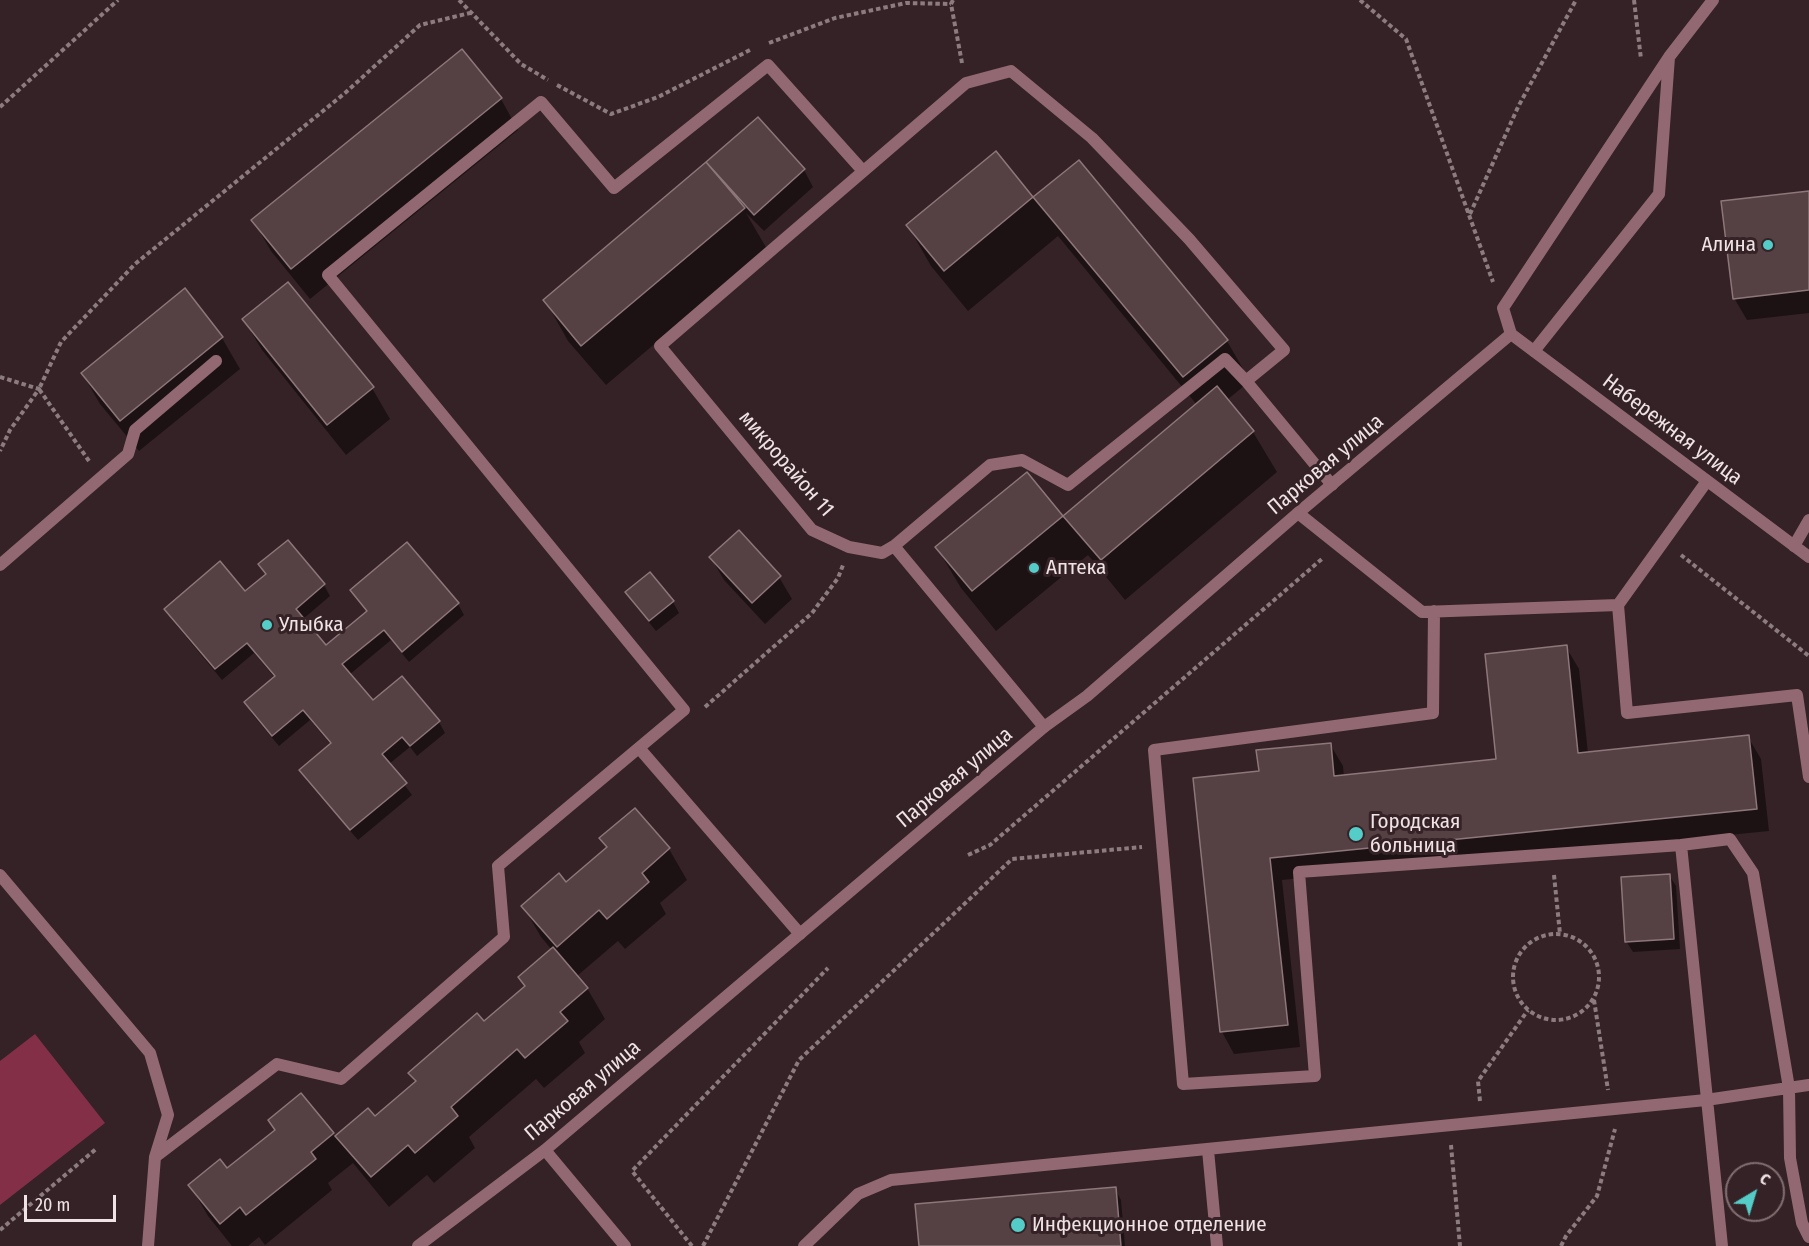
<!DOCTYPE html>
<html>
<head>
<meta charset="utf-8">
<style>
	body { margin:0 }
	#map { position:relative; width:1809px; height:1246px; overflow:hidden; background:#352226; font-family:"Fira Sans Condensed",sans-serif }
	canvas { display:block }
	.north { position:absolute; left:1725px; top:1162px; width:60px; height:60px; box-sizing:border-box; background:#352226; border:2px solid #806f72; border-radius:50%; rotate:38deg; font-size:16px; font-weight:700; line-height:24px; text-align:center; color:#f0e3e5 }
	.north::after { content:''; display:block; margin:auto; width:21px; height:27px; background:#54cdc8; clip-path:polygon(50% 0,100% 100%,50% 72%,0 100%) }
	.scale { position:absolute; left:24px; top:1195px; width:92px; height:27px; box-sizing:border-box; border:3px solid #f0e3e5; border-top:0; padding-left:8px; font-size:18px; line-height:21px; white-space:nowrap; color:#f0e3e5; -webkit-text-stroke:4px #352226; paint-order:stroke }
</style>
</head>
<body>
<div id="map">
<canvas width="1809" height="1246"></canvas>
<div class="north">С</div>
<div class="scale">20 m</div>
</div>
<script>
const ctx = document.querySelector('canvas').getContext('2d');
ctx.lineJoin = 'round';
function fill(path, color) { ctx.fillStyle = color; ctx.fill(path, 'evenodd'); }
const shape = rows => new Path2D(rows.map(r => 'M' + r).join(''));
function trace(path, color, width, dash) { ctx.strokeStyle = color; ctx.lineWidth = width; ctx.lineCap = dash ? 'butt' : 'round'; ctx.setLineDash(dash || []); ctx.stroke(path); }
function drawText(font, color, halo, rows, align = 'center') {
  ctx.font = font + ' "Fira Sans Condensed",sans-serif'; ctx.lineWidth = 6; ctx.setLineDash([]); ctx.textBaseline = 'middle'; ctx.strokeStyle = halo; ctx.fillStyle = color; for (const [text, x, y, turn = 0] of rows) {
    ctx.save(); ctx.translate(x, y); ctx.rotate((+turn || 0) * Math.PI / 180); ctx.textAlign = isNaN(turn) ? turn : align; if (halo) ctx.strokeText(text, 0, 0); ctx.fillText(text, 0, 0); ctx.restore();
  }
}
fill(shape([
	[35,1034,105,1123,0,1205,0,1061]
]), '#832f48');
fill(shape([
	[501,99,518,130,310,299,271,251,253,220],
	[995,153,1033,199,1078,162,1227,341,1250,381,1227,400,1253,432,1277,472,1125,600,1088,555,996,631,961,588,937,548,1026,474,1063,518,1197,405,1058,236,968,311,931,266,908,226],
	[708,162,804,170,813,187,764,231,746,213,767,249,606,385,568,341,545,300],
	[1809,192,1809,313,1747,320,1734,298],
	[184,291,222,338,240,369,139,451,100,404,82,373],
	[244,320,372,388,390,419,346,455,262,350],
	[287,542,324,585,330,596,303,619,326,648,368,613,352,590,407,544,458,604,464,615,409,662,391,640,349,675,373,703,439,722,445,733,417,756,410,747,389,764,412,795,358,840,307,781,301,770,331,745,310,720,279,746,252,714,246,703,275,678,254,653,222,680,172,620,166,609,245,593,266,575,260,565],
	[711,558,779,577,792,599,765,624,724,580],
	[627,592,673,602,679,613,656,631,633,603],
	[1566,647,1579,669,1588,753,1748,737,1761,759,1769,831,1282,880,1300,1047,1234,1054,1222,1032,1260,772,1330,744,1343,766,1344,776,1498,760],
	[635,810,669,849,687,880,660,903,666,914,625,949,618,941,577,976,587,988,605,1019,579,1042,585,1053,544,1088,536,1079,469,1137,475,1148,434,1183,427,1175,389,1207,353,1163,328,1183,332,1190,265,1245,259,1237,248,1246,232,1246,208,1216,190,1185,333,1134,335,1138,368,1110,375,1118,416,1083,410,1073,484,1023,526,988,520,978,552,950,541,937,523,906,566,884,607,848,601,839],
	[1669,875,1676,886,1680,949,1633,952,1626,941],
	[1115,1189,1121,1200,1125,1246,920,1246]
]), '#0007');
const building = shape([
	[462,49,502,98,291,269,251,220,462,49],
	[758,117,805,169,754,215,706,162,758,117],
	[996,151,1033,197,944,271,906,225,996,151],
	[1079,160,1228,340,1183,377,1033,197,1079,160],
	[706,162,745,208,581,346,543,300,706,162],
	[1809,191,1809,290,1733,299,1721,201,1809,191],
	[288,282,374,387,327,425,242,319,288,282],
	[185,288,223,337,120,421,81,373,185,288],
	[1217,386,1254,431,1101,560,1063,516,1217,386],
	[1027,472,1063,516,972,591,935,547,1027,472],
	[739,530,781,576,752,603,709,557,739,530],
	[288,540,325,584,296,609,326,645,367,611,350,590,407,542,459,603,402,652,384,630,342,664,373,700,402,676,440,721,410,746,402,737,382,754,407,783,350,830,299,770,331,743,303,710,272,736,244,702,275,676,247,643,215,669,164,609,220,561,245,591,266,574,258,564,288,540],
	[650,572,674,601,649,621,625,592,650,572],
	[1567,645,1578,753,1749,735,1757,809,1270,858,1288,1025,1220,1032,1193,778,1259,771,1256,750,1331,743,1334,776,1496,759,1485,654,1567,645],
	[635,808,670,848,642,873,649,882,607,919,599,910,557,947,521,906,559,873,566,882,607,847,599,838,635,808],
	[1670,874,1674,939,1625,942,1621,877,1670,874],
	[553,947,588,988,560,1012,568,1021,525,1058,517,1049,451,1107,458,1116,415,1153,408,1145,371,1177,335,1136,368,1108,375,1116,416,1081,408,1073,477,1013,484,1021,525,986,518,977,553,947],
	[301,1093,334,1133,311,1152,316,1159,246,1215,240,1207,220,1224,188,1185,220,1159,227,1168,275,1130,268,1120,301,1093],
	[1116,1187,1121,1246,919,1246,915,1204,1116,1187]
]);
fill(building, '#554044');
trace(building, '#8e777b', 1.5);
trace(shape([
	[459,0,521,64,548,80],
	[953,0,951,4,962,63],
	[1360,0,1406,39,1493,282],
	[1634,0,1641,59],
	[769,43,835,18,906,3,951,4],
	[557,85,611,114,658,97,750,50],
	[0,107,118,0],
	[1470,214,1518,107,1576,0],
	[0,377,39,389,10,430,0,451],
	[89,461,39,389,61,342,135,264,345,93,420,25,470,13],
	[1681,555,1809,656],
	[705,707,812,613,838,578,843,565],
	[968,855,990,845,1323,558],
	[1554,875,1560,934],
	'1513 977a43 43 0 1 1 86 0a43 43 0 1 1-86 0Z',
	[1594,1000,1608,1090],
	[1480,1101,1478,1081,1528,1010],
	[1451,1145,1460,1246],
	[0,1230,96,1149],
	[692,1246,632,1171,828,968],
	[703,1246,799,1060,1012,859,1142,847],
	[1561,1246,1566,1236,1597,1196,1615,1129]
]), '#8c7c7f', 4, [4.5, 3]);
trace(shape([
	[1511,334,1503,308,1669,57,1713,0],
	[1534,351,1659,194,1669,57],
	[1298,513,1422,612,1618,605,1707,481],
	[894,546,990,465,1022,460,1068,485,1225,359,1246,381],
	[1794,546,1809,520],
	[0,565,128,454,135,430,216,361],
	[1618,605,1627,713,1797,695,1809,777],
	[1434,611,1433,713,1154,750,1183,1084,1315,1076,1299,872,1681,845],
	[1044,727,894,546,882,553,849,547,812,530,660,346,966,83,1011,71,1092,138,1189,239,1284,350,1246,381,1332,485],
	[639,748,800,934],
	[0,875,150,1053,168,1115,155,1157],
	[1208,1150,1217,1246],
	[148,1246,155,1157,277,1064,341,1079,504,937,498,866,684,710,328,275,541,102,614,188,768,65,863,171],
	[804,1246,858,1194,891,1180,1706,1100,1809,1085],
	[1722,1246,1681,845,1730,839,1753,873,1789,1088,1790,1158,1802,1223,1809,1237]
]), '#926972', 12);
trace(shape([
	[545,1150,625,1246],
	[418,1246,545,1150,1044,727,1087,696,1298,513,1511,334,1809,557]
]), '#926972', 12);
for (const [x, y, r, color] of [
	[1768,245,6,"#54cdc8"],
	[1034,568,6,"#54cdc8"],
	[267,625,6,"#54cdc8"],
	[1356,834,8,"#54cdc8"],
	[1018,1225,8,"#54cdc8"]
]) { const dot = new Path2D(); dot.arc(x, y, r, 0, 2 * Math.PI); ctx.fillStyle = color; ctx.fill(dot); trace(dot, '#352226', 2); }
drawText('21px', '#f0e3e5', '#352226', [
	["Алина",1756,245,"right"],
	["Аптека",1046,568],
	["Улыбка",279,625],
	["Городская",1370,822],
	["больница",1370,846],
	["Инфекционное отделение",1032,1225]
], 'left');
drawText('21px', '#f0e3e5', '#352226', [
	["Набережная улица",1672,430,37],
	["микрорайон 11",786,464,49],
	["Парковая улица",1326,465,-40],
	["Парковая улица",955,778,-40],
	["Парковая улица",583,1091,-40]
]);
</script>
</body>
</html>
